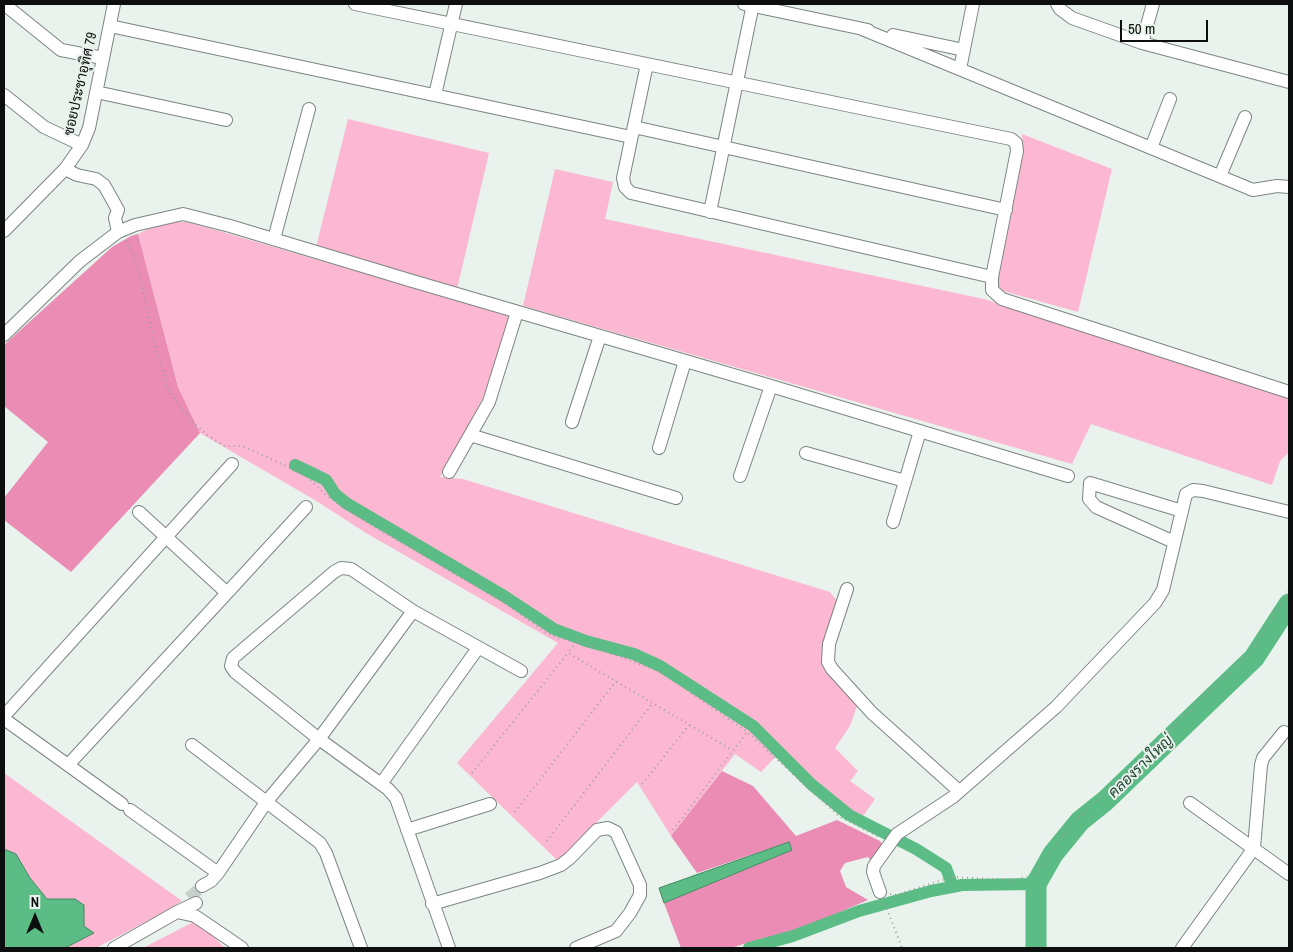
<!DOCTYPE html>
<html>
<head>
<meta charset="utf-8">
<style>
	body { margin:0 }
	#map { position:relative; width:1293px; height:952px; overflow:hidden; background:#e9f2ec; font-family:"Archivo Narrow",sans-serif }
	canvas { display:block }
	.frame { position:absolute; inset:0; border:5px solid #0c0f0d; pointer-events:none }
	.north { position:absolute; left:10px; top:892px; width:50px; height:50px; -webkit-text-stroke:4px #e9f2ec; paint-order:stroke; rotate:0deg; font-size:14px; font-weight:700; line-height:20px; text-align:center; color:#0c0f0d }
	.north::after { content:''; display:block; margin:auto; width:18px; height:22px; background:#0c0f0d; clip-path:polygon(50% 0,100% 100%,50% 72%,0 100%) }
	.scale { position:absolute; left:1120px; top:20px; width:88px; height:22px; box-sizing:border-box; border:2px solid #0c0f0d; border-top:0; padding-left:6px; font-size:15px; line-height:18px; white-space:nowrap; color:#0c0f0d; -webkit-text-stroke:4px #e9f2ec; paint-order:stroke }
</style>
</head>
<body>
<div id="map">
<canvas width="1293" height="952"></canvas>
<div class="frame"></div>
<div class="north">N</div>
<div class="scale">50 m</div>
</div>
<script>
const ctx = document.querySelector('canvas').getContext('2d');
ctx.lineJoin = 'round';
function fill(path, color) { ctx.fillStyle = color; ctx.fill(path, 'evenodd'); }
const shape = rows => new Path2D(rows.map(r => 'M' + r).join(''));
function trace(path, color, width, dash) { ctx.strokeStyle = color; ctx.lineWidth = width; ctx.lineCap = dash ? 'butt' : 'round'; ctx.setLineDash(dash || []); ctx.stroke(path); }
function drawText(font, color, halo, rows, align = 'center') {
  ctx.font = font + ' "Archivo Narrow",Sarabun,sans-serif'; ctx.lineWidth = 4; ctx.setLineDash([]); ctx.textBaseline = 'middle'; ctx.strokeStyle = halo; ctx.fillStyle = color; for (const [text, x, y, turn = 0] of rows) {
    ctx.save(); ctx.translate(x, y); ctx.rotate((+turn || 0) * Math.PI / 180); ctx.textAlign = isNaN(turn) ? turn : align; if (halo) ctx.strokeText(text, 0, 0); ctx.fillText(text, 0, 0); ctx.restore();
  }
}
fill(shape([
	[348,119,489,153,457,289,316,247],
	[1022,134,1112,169,1078,312,1003,291,996,283,1023,151],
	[555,169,613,182,605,219,984,299,1289,399,1289,452,1280,461,1272,485,1091,424,1072,464,523,306],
	[170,222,186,222,209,228,509,316,484,396,440,477,463,479,830,592,837,601,830,674,857,706,850,726,835,748,858,771,850,781,875,799,858,823,834,808,778,754,761,772,735,754,671,836,637,782,558,861,457,763,558,643,366,533,318,502,200,433,178,387,138,234,150,228],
	[4,773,182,901,153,918,96,948,65,948,94,933,84,926,84,905,75,899,47,899,30,878,16,854,4,849],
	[197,920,225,948,143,948]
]), '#fcb7d2');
fill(shape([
	[138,234,178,387,200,433,71,572,4,520,4,498,48,442,4,406,4,345,112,247,131,236],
	[722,771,753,786,796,836,837,820,880,841,883,845,872,862,868,857,845,863,840,871,846,887,868,900,789,934,763,938,731,948,681,948,664,903,792,850,789,842,697,873,671,836]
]), '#ea8cb4');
const water = shape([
	[789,842,792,850,664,903,659,888,789,842],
	[4,849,16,854,30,878,47,899,75,899,84,905,84,926,94,933,65,948,4,948,4,849]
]);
fill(water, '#5bbc86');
trace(water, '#438862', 1);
trace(shape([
	[295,465,326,480,335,494,346,503,504,596,554,629,586,641,634,654,660,666,685,682,753,726,811,784,849,815,916,849,946,868,953,887],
	[749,948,793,936,859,911,931,891,962,885,1036,884]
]), '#5bbc86', 12);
trace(shape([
	[1036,948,1036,884,1053,854,1080,821,1105,801,1254,658,1289,604]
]), '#5bbc86', 21);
trace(shape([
	[189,898,202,886]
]), '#c8d0cb', 12, [12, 6]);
const minor = shape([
	[4,4,61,50,103,58],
	[355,4,1011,139,1016,143,1017,151,992,277,992,290,1002,299,1289,392],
	[744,4,868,30],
	[1057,4,1060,9,1072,18,1142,43,1289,82],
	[110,26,631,137],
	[862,29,1253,190,1277,186,1289,187],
	[893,35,964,50],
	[1142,43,1153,4],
	[647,64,623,178,625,187,631,193,992,277],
	[960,69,973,4],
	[96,92,226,120],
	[4,95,44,127,82,145],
	[435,95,456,4],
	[634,127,1006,210],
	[1151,148,1170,99],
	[65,169,77,175,96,179,104,185,118,210,115,218,118,232],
	[1220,176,1245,117],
	[710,212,753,4],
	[4,231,65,169,82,145,89,128,114,4],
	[274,239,309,109],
	[4,335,80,261,118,232,135,225,183,214,230,226,409,280,771,386,1068,476],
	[572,422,600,336],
	[470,435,676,498],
	[659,448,685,361],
	[806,453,905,481],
	[449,472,489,402,517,312],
	[740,476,771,386],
	[893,522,920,431],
	[1174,542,1096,507,1089,499,1090,483,1182,511],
	[847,589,829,644,828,662,832,669,872,713,959,791],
	[227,593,306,507],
	[4,716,232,464],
	[4,719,122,804],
	[192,745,320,843,326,853,361,948],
	[68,765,227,593,139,512],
	[381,784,478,648],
	[1190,803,1289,874],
	[130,810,218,873],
	[407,830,490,804],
	[202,886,211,881,218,873,267,801,319,739,413,611],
	[880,892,873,872,874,866,897,834,953,797,1056,707,1155,603,1163,590,1186,494,1193,490,1203,491,1289,512],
	[432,904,540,873,561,865,570,858,597,830,608,828,616,832,640,885,640,895,630,913,616,931,576,948],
	[177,912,195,916,242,948],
	[114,948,177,912,196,903],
	[449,948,396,798,388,789,319,739,235,672,231,666,233,658,334,572,341,568,351,569,413,611,521,671],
	[1182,948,1254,848,1261,765,1263,758,1284,732]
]);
trace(minor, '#7d8580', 14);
trace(shape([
	[126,241,134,255,141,279,153,338,168,389,181,408,196,425,207,435,224,446,242,446,247,448,305,475,327,496,361,519,506,604,545,632,558,638,583,643,663,673,747,732,840,817,879,837],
	[576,642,568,653,732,750],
	[472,773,568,653],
	[642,784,689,725],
	[515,812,616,681],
	[673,830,747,732],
	[547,841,652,704],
	[890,894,896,895,951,877,1014,880,1034,875,1072,824,1250,653,1289,591],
	[885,904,902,948]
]), '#9aa19c', 2, [1, 4]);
trace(minor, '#fff', 12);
drawText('14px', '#0c0f0d', '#e9f2ec', [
	["ซอยประชาอุทิศ 79",81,84,-77]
]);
drawText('italic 15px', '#1b432d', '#e9f2ec', [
	["คลองรางใหญ่",1141,767,-44]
]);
</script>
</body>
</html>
